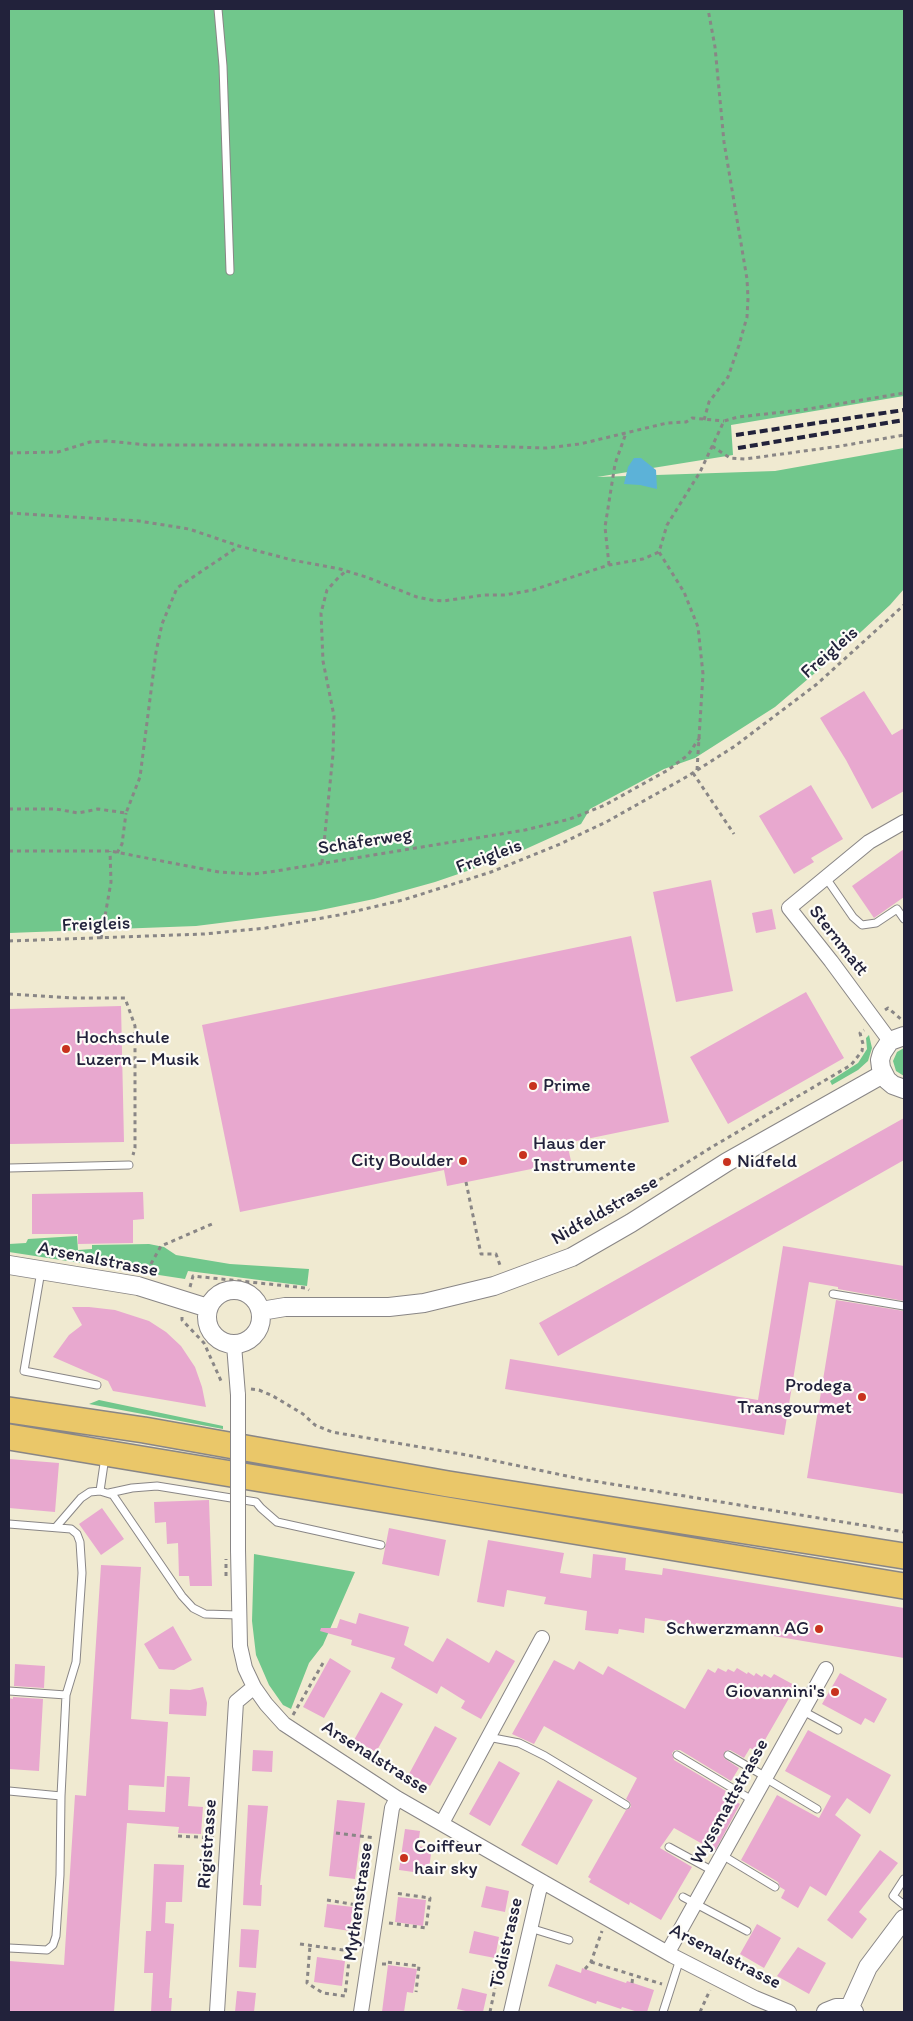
<!DOCTYPE html>
<html>
<head>
<meta charset="utf-8">
<style>
	body { margin:0 }
	#map { position:relative; width:913px; height:2021px; overflow:hidden; background:#f0ead1; font-family:Itim,sans-serif }
	canvas { display:block }
	.frame { position:absolute; inset:0; border:10px solid #22223b; pointer-events:none }
</style>
</head>
<body>
<div id="map">
<canvas width="913" height="2021"></canvas>
<div class="frame"></div>
</div>
<script>
const ctx = document.querySelector('canvas').getContext('2d');
ctx.lineJoin = 'round';
function fill(path, color) { ctx.fillStyle = color; ctx.fill(path, 'evenodd'); }
const shape = rows => new Path2D(rows.map(r => 'M' + r).join(''));
function trace(path, color, width, dash) { ctx.strokeStyle = color; ctx.lineWidth = width; ctx.lineCap = dash ? 'butt' : 'round'; ctx.setLineDash(dash || []); ctx.stroke(path); }
function drawText(font, color, halo, rows, align = 'center') {
  ctx.font = font + ' Itim,sans-serif'; ctx.lineWidth = 4.5; ctx.setLineDash([]); ctx.textBaseline = 'middle'; ctx.strokeStyle = halo; ctx.fillStyle = color; for (const [text, x, y, turn = 0] of rows) {
    ctx.save(); ctx.translate(x, y); ctx.rotate((+turn || 0) * Math.PI / 180); ctx.textAlign = isNaN(turn) ? turn : align; if (halo) ctx.strokeText(text, 0, 0); ctx.fillText(text, 0, 0); ctx.restore();
  }
}
fill(shape([
	[9,9,904,9,904,396,731,425,733,455,597,477,775,471,904,448,904,589,890,605,835,656,775,707,695,758,664,769,590,809,581,824,508,857,435,882,374,899,316,911,196,926,9,933],
	[869,1035,872,1048,868,1061,858,1070,832,1085,830,1081,858,1063,867,1049,866,1038],
	[904,1048,904,1076,896,1071,893,1061,897,1052],
	[77,1236,78,1250,92,1249,92,1245,149,1244,164,1247,176,1255,230,1264,309,1269,307,1286,188,1271,185,1279,9,1252,9,1244,26,1243,28,1239],
	[99,1400,223,1426,223,1429,89,1404],
	[254,1554,355,1572,323,1645,309,1663,291,1709,283,1705,269,1685,256,1655,252,1621]
]), '#71c78c');
fill(shape([
	[634,458,641,458,656,470,657,489,640,485,624,484,628,467]
]), '#5cb2d8');
fill(shape([
	[864,691,892,735,904,728,904,791,872,809,846,760,820,718],
	[811,785,843,839,811,858,814,862,794,874,759,816],
	[904,849,904,897,874,918,852,886],
	[711,880,733,991,676,1002,653,892],
	[772,909,776,929,756,933,752,913],
	[631,936,669,1122,567,1143,571,1161,447,1186,444,1170,240,1212,202,1025],
	[806,992,844,1058,728,1124,690,1057],
	[121,1006,124,1142,10,1144,9,1009],
	[904,1118,904,1160,558,1356,539,1323],
	[143,1192,144,1219,133,1220,133,1243,78,1244,78,1234,32,1234,32,1194],
	[783,1246,904,1266,904,1301,838,1289,838,1287,809,1282,784,1435,505,1389,510,1359,758,1400],
	[836,1300,904,1311,904,1494,807,1478],
	[72,1307,89,1307,115,1310,149,1321,166,1332,181,1346,195,1367,202,1387,206,1407,113,1391,108,1381,53,1357,69,1335,82,1325],
	[9,1459,59,1463,55,1512,9,1508],
	[209,1500,212,1586,190,1586,189,1576,179,1576,178,1543,167,1544,166,1522,155,1523,154,1502],
	[102,1508,124,1539,101,1555,79,1524],
	[389,1528,446,1540,439,1576,382,1564],
	[488,1540,564,1553,560,1573,591,1578,593,1554,626,1558,625,1570,662,1575,663,1568,904,1608,904,1658,696,1623,695,1626,645,1618,644,1633,619,1629,618,1634,585,1630,587,1611,544,1604,546,1597,507,1590,504,1607,477,1602],
	[101,1565,141,1567,131,1719,168,1722,164,1787,129,1785,128,1810,165,1812,167,1776,190,1777,188,1806,203,1807,201,1834,178,1833,179,1827,127,1823,114,2012,9,2012,9,1961,64,1965,75,1795,86,1796],
	[359,1613,409,1627,404,1645,433,1662,447,1638,489,1663,496,1650,515,1661,481,1719,461,1708,465,1701,441,1686,437,1694,391,1668,395,1658,351,1645,352,1640,320,1631,321,1628,337,1628,340,1619,356,1624],
	[173,1626,192,1660,174,1670,159,1669,144,1644],
	[330,1658,351,1671,324,1718,303,1707],
	[554,1660,574,1670,579,1661,603,1675,608,1666,685,1709,708,1669,715,1673,718,1668,726,1672,728,1669,734,1672,737,1668,747,1674,748,1672,754,1676,756,1673,762,1677,764,1674,771,1678,774,1674,796,1686,758,1752,750,1748,744,1758,730,1750,724,1752,724,1758,739,1768,731,1781,680,1750,675,1750,672,1753,674,1760,726,1791,724,1795,740,1804,715,1851,674,1828,660,1848,692,1867,661,1920,630,1902,629,1905,589,1882,591,1879,588,1877,626,1810,631,1807,630,1802,626,1799,637,1778,544,1726,534,1744,512,1734],
	[15,1664,45,1666,44,1688,14,1686],
	[840,1673,887,1699,874,1723,865,1718,861,1725,822,1704],
	[203,1687,207,1703,206,1716,169,1714,170,1689,190,1690],
	[381,1692,403,1704,376,1752,354,1740],
	[13,1697,43,1699,39,1771,9,1769,9,1698,13,1699],
	[435,1726,457,1738,430,1786,409,1774],
	[808,1730,891,1775,870,1814,847,1798,835,1815,861,1835,826,1896,810,1886,798,1908,781,1898,785,1890,780,1887,778,1882,741,1860,777,1795,819,1818,831,1796,785,1771],
	[253,1750,273,1751,272,1772,252,1771],
	[499,1761,520,1773,490,1826,469,1814],
	[558,1780,593,1800,557,1865,521,1845],
	[337,1800,365,1803,355,1879,329,1876],
	[248,1805,268,1806,260,1885,262,1885,261,1906,243,1905],
	[405,1829,420,1831,418,1846,432,1848,428,1874,399,1870],
	[880,1850,898,1863,859,1912,867,1919,852,1939,827,1920],
	[154,1864,184,1865,182,1902,166,1902,165,1923,174,1924,169,1998,172,1998,171,2012,151,2012,153,1973,144,1973,146,1931,151,1931],
	[486,1886,509,1891,505,1912,481,1907],
	[398,1897,426,1900,423,1926,395,1922],
	[327,1904,353,1907,350,1931,324,1927],
	[757,1924,781,1938,764,1968,740,1954],
	[241,1929,259,1930,256,1968,239,1967],
	[474,1931,499,1937,495,1958,469,1953],
	[798,1947,826,1963,809,1994,777,1976],
	[317,1957,345,1961,342,1986,314,1982],
	[556,1964,581,1973,582,1968,626,1983,627,1981,654,1990,647,2012,638,2012,622,2007,621,2009,597,2001,596,2004,548,1986],
	[388,1965,417,1969,413,1993,407,1992,404,2012,382,2012],
	[462,1988,487,1994,483,2012,470,2012,457,2009],
	[237,1991,256,1993,254,2012,235,2012]
]), '#e8a8cf');
const service = shape([
	[218,9,223,66,230,271],
	[826,878,853,917,862,925,876,923,897,909,904,919],
	[9,1168,129,1165],
	[41,1271,24,1371,97,1385],
	[833,1294,904,1306],
	[100,1491,105,1457],
	[109,1493,132,1488,157,1486,256,1502,261,1508,277,1522,381,1545],
	[9,1524,71,1529,77,1534,80,1542,82,1573,76,1662,66,1695,61,1796,60,1875,56,1936,53,1945,47,1950,9,1948],
	[56,1527,81,1498,90,1492,100,1491,113,1495,182,1596,193,1608,205,1614,238,1615],
	[9,1691,66,1695],
	[803,1711,838,1730],
	[488,1737,519,1743,545,1756,626,1805],
	[677,1755,752,1800],
	[728,1755,766,1777],
	[765,1778,817,1809],
	[9,1791,61,1796],
	[669,1847,713,1871],
	[722,1855,775,1887],
	[904,1879,893,1896,904,1905],
	[683,1897,747,1931],
	[530,1928,569,1940],
	[663,2012,680,1959]
]);
const minor = shape([
	[890,1041,831,961,789,908,869,842,904,822],
	[234,1345,238,1395],
	[238,1550,240,1646,245,1668,254,1687,266,1704,284,1724,397,1798,543,1882,673,1956,755,1998,789,2012],
	[442,1823,542,1638],
	[668,1952,826,1669],
	[217,2012,236,1702,254,1687],
	[361,2012,392,1808,397,1798],
	[511,2012,539,1891,543,1882]
]);
const tertiary = shape([
	[904,1036,890,1041,882,1053,880,1060,881,1068,887,1080,893,1085,904,1089],
	[9,1265,138,1286,208,1308],
	'207 1317a27 27 0 1 1 54 0a27 27 0 1 1-54 0Z',
	[261,1311,285,1307,389,1307,424,1303,494,1286,572,1257,631,1223,727,1162,883,1074],
	[849,2009,868,1967,904,1919],
	[826,2012,836,2008,843,2008,854,2012]
]);
const motorway = shape([
	[9,1410,144,1430,448,1484,904,1556],
	[9,1437,904,1586]
]);
trace(service, '#898686', 9);
trace(minor, '#898686', 16);
trace(tertiary, '#898686', 20);
trace(motorway, '#898686', 28);
trace(shape([
	[704,420,709,402,728,377,739,345,747,317,748,298,747,279,724,142,715,47,708,9],
	[712,446,730,458,745,459,841,446,904,435],
	[9,453,58,452,90,442,107,441,148,445,443,445,547,448,580,444,667,423,686,422,692,418,724,421],
	[9,513,139,521,189,529,239,546,292,560,340,569,366,577,417,597,431,600,443,601,484,595,505,595,533,590,609,565,643,559,659,552],
	[609,565,605,527,615,464,626,433],
	[697,770,703,674,698,627,684,592,659,552,667,525,700,472,724,421,738,417,802,410,904,393],
	[693,773,734,834],
	[9,809,56,809,78,813,98,809,126,813,140,777,156,652,162,624,177,588,239,546],
	[9,851,110,851,219,872,253,874,276,871,525,830,570,819,605,805,668,770,688,755,700,737],
	[117,853,122,844,126,813],
	[322,863,333,754,334,716,323,661,321,613,327,590,339,577,346,571],
	[101,939,111,882,110,851],
	[9,941,204,934,266,928,339,915,403,900,491,872,560,844,608,821,688,776,735,746,817,684,904,605],
	[9,994,75,998,125,998,135,1026,135,1148,133,1155],
	[885,1010,888,1008,902,1020],
	[466,1182,481,1254,496,1254,501,1268],
	[607,1216,654,1183,712,1147,851,1065,862,1051,863,1044,860,1033,864,1030],
	[556,1243,569,1238],
	[147,1271,161,1246,212,1224],
	[190,1287,193,1276,306,1288,309,1290],
	[182,1317,182,1320,204,1343,222,1383],
	[251,1389,259,1390,273,1396,303,1414,315,1425,332,1432,467,1455,581,1479,904,1532],
	[293,1715,323,1663],
	[336,1833,375,1838],
	[178,1836,215,1838],
	[361,1853,371,1854],
	[327,1900,363,1906],
	[389,1923,426,1928,430,1898,394,1893],
	[300,1944,350,1951,345,1996,323,1993,307,1983,310,1946],
	[591,1962,662,1984],
	[382,1964,386,1964,386,1962,419,1966,416,1992],
	[585,1969,591,1962,602,1931],
	[632,1983,633,1975],
	[490,2012,495,1988],
	[700,2012,710,1990]
]), '#898686', 3, [4, 4]);
trace(service, '#fff', 7);
trace(minor, '#fff', 14);
trace(tertiary, '#fff', 18);
trace(motorway, '#eac769', 25);
trace(shape([
	[736,435,904,410],
	[738,448,904,420]
]), '#22223b', 4, [8, 4]);
const minorBridge = shape([
	[238,1550,238,1395]
]);
trace(minorBridge, '#898686', 16, []);
trace(shape([
	[226,1576,226,1559]
]), '#898686', 3, [4, 4]);
trace(minorBridge, '#fff', 14);
for (const [x, y, r, color] of [
	[66,1049,5,"#c8321e"],
	[533,1086,5,"#c8321e"],
	[523,1155,5,"#c8321e"],
	[463,1161,5,"#c8321e"],
	[727,1162,5,"#c8321e"],
	[862,1397,5,"#c8321e"],
	[819,1629,5,"#c8321e"],
	[835,1692,5,"#c8321e"],
	[404,1858,5,"#c8321e"]
]) { const dot = new Path2D(); dot.arc(x, y, r, 0, 2 * Math.PI); ctx.fillStyle = color; ctx.fill(dot); trace(dot, '#fdfcf7', 2); }
drawText('19px', '#22223b', '#fdfcf7', [
	["Freigleis",830,653,-41],
	["Schäferweg",365,842,-9],
	["Freigleis",489,857,-20],
	["Freigleis",96,925,-2],
	["Sternmatt",838,941,52],
	["Nidfeldstrasse",605,1211,-30],
	["Arsenalstrasse",98,1260,11],
	["Arsenalstrasse",375,1758,32],
	["Wyssmattstrasse",730,1802,-61],
	["Rigistrasse",208,1844,-86],
	["Mythenstrasse",359,1902,-82],
	["Tödistrasse",507,1943,-77],
	["Arsenalstrasse",725,1957,27]
]);
drawText('19px', '#22223b', '#fdfcf7', [
	["Hochschule",76,1038],
	["Luzern – Musik",76,1060],
	["Prime",543,1086],
	["Haus der",533,1144],
	["Instrumente",533,1166],
	["City Boulder",453,1161,"right"],
	["Nidfeld",737,1162],
	["Prodega",852,1386,"right"],
	["Transgourmet",852,1408,"right"],
	["Schwerzmann AG",809,1629,"right"],
	["Giovannini's",825,1692,"right"],
	["Coiffeur",414,1847],
	["hair sky",414,1869]
], 'left');
</script>
</body>
</html>
